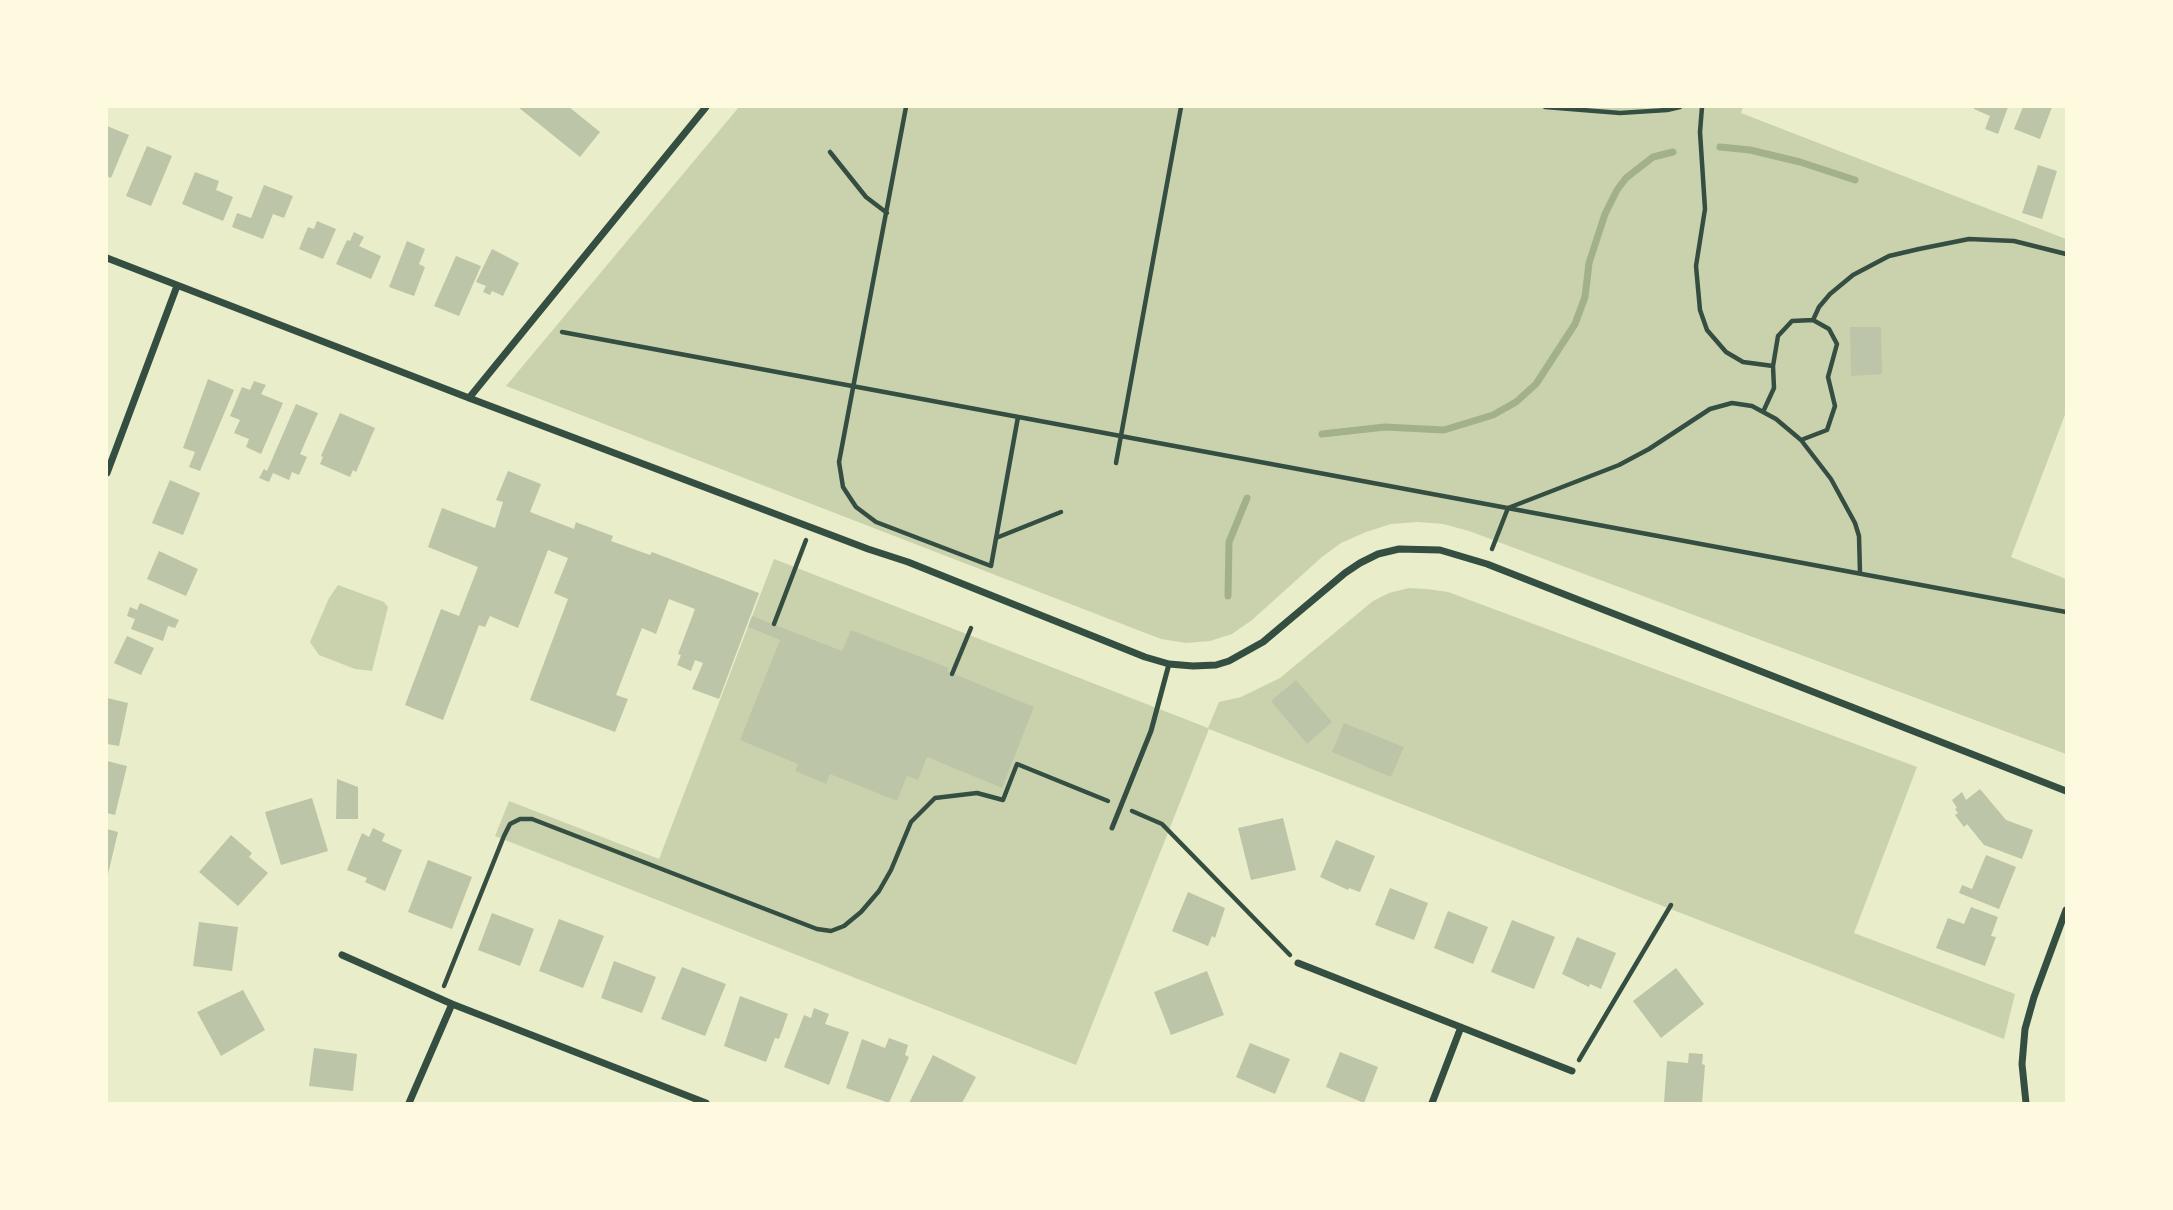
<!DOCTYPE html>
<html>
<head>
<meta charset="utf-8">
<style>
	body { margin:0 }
	#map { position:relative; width:2173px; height:1210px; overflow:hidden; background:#e9edc9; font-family:"Archivo Narrow",sans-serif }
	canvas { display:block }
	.frame { position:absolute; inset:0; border:108px solid #fefae0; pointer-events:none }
</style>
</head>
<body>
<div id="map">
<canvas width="2173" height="1210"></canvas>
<div class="frame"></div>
</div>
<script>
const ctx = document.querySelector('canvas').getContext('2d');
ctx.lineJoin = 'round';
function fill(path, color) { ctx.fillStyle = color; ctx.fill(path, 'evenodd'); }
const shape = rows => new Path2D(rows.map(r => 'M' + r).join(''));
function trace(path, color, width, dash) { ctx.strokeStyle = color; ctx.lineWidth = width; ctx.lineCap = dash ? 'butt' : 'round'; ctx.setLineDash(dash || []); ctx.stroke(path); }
fill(shape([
	[739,107,1743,107,1741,113,2066,239,2066,412,2011,557,2066,579,2066,754,1469,531,1443,524,1418,522,1391,524,1366,532,1341,543,1322,557,1252,620,1232,634,1210,641,1186,643,1161,639,506,386],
	[774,559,1208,728,1219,702,1241,697,1280,678,1373,601,1389,593,1409,588,1427,589,1448,592,1917,767,1854,933,2015,994,2004,1039,1209,729,1076,1065,495,836,509,801,659,859],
	[338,585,384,602,388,607,372,671,355,669,319,655,310,642,329,598]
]), '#cad2ad');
trace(shape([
	[1720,147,1750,150,1800,162,1855,180],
	[1322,434,1385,427,1444,430,1493,415,1516,402,1536,384,1575,324,1585,297,1589,263,1605,214,1617,190,1626,178,1653,157,1673,152],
	[1228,596,1229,542,1247,498]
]), '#a3b18a', 7);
fill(shape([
	[518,107,569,107,600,132,580,157],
	[1975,107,2008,107,1998,134,1985,129,1990,116,1974,109],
	[2023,107,2052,107,2040,139,2014,129],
	[107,126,129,135,111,178,107,176],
	[147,146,172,156,151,206,126,196],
	[2038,165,2057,171,2042,219,2022,213],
	[195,172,219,181,216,190,233,197,223,221,182,204],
	[264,185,293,196,284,218,273,214,263,239,232,227,237,213,251,218],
	[317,221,336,229,323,259,299,249,308,227,314,229],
	[354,232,364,237,359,246,381,256,371,279,336,264,347,240,350,241],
	[407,241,425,249,419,264,425,267,414,296,389,287],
	[492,249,519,263,503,296,492,291,490,295,483,292,486,286,476,282],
	[456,256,481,266,459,316,434,306],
	[1850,327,1881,327,1882,374,1851,376],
	[208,379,234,390,200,471,189,467,195,452,183,448],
	[254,381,266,385,261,394,283,403,261,454,246,447,249,439,234,433,240,420,230,416,242,387,250,390],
	[296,404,318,413,300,454,307,457,299,475,292,472,289,480,273,473,269,482,259,478,264,469,267,471],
	[340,413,375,428,356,472,353,470,350,477,320,464,323,457,321,456],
	[508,471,541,484,530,512,574,529,576,522,578,523,613,536,611,541,650,555,652,552,759,593,719,699,692,689,703,663,695,660,691,671,677,665,681,655,678,654,695,609,669,599,656,634,642,628,616,695,628,699,615,732,530,700,568,599,554,593,568,558,548,550,518,628,490,616,485,627,479,625,443,720,405,705,441,609,459,616,478,567,428,547,442,508,495,528,503,502,496,500],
	[170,480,200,493,183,535,152,523],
	[159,551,198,569,186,596,147,579],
	[140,603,179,620,175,628,168,626,163,641,131,629,135,619,127,616,130,607,137,610],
	[752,616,842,651,851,630,949,668,947,671,1034,707,1002,788,927,757,918,780,907,776,897,801,830,774,826,784,795,771,798,764,740,740,780,640,748,627],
	[127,636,154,648,141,675,114,663],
	[1296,680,1332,722,1307,744,1271,701],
	[107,698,128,703,119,746,107,744],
	[1344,723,1404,747,1391,777,1332,752],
	[107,761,127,766,115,815,107,813],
	[337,779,358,787,358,819,336,819],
	[1980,789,2006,820,2033,830,2022,859,1984,845,1967,824,1964,827,1955,815,1958,813,1955,809,1957,808,1952,800,1962,792,1966,800],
	[312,798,328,851,281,865,265,812],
	[1283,818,1296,870,1251,880,1238,828],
	[373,828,385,834,382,841,402,850,385,891,365,882,367,878,347,870,362,833,369,837],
	[107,829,118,832,108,874,107,873],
	[231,835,252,853,249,857,268,873,238,906,199,872],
	[1336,840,1375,856,1360,892,1349,888,1348,890,1320,877],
	[1986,855,2016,867,1999,909,1959,893,1962,885,1972,889],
	[428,860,472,877,452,929,408,912],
	[1390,888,1428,903,1414,940,1375,925],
	[1188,892,1225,908,1215,938,1212,936,1208,946,1172,931],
	[1971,907,1998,917,1991,936,1996,937,1985,966,1936,948,1948,918,1964,924],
	[1448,911,1488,927,1473,964,1434,948],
	[492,913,534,929,520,966,478,950],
	[559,919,604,936,583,988,539,971],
	[1512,920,1555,937,1534,989,1491,972],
	[199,922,238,927,232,971,193,966],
	[1577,937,1616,953,1601,989,1590,984,1589,987,1562,974],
	[614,961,656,977,642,1013,601,998],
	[682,967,726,984,705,1036,661,1019],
	[1676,968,1704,1004,1661,1038,1633,1001],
	[1207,971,1224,1015,1171,1035,1154,992],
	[243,990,265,1030,221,1056,197,1012],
	[740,996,788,1014,779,1039,775,1038,766,1062,724,1046],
	[814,1008,829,1014,825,1024,849,1032,829,1085,784,1067,804,1015,811,1018],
	[889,1038,908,1045,905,1055,909,1057,889,1103,846,1088,862,1039,885,1048],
	[1250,1043,1290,1059,1275,1094,1236,1077],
	[314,1048,357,1054,353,1091,309,1086],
	[1340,1052,1378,1067,1364,1103,1326,1087],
	[1689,1053,1703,1054,1702,1064,1705,1065,1702,1103,1664,1103,1667,1061,1688,1063],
	[933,1055,976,1077,962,1103,909,1103]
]), '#bcc5a7');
trace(shape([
	[906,107,839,462,843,487,856,507,876,522,991,566,1018,417],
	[1545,107,1620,113,1667,110,1680,107],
	[1702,107,1700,132,1705,209,1696,266,1700,310,1707,330,1726,352,1743,362,1773,366],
	[830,152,866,197,887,213],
	[1813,320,1819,307,1830,294,1853,275,1889,256,1919,249,1969,239,2014,241,2066,254],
	[562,332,2066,612],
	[1763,412,1774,388,1773,366,1778,336,1792,321,1813,320,1829,329,1837,344,1828,377,1835,406,1827,430,1801,440],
	[1116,463,1181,107],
	[996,538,1061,512],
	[1492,549,1508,508,1619,465,1649,449,1710,409,1732,403,1752,406,1776,419,1801,440,1831,479,1855,523,1859,536,1860,573],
	[774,624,806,540],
	[952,674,971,628],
	[1132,811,1162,824,1290,955],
	[444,986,504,836,510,824,520,819,532,819,817,929,831,931,844,926,861,912,879,891,891,870,911,822,935,798,977,793,1003,800,1017,764,1108,801],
	[1579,1060,1671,905]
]), '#344e41', 4.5);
trace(shape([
	[1112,828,1151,731,1169,664]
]), '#344e41', 5);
trace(shape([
	[107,258,469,398,868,549,908,562,1145,657,1169,664,1193,666,1216,665,1229,661,1263,642,1345,573,1360,563,1378,554,1399,549,1440,550,1487,564,2066,791],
	[469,398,706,107],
	[107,473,177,286],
	[342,955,452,1004,706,1103],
	[1298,963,1572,1071],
	[409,1103,452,1004],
	[1432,1103,1461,1027],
	[2026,1103,2022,1064,2025,1029,2034,997,2066,910]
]), '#344e41', 7);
</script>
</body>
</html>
